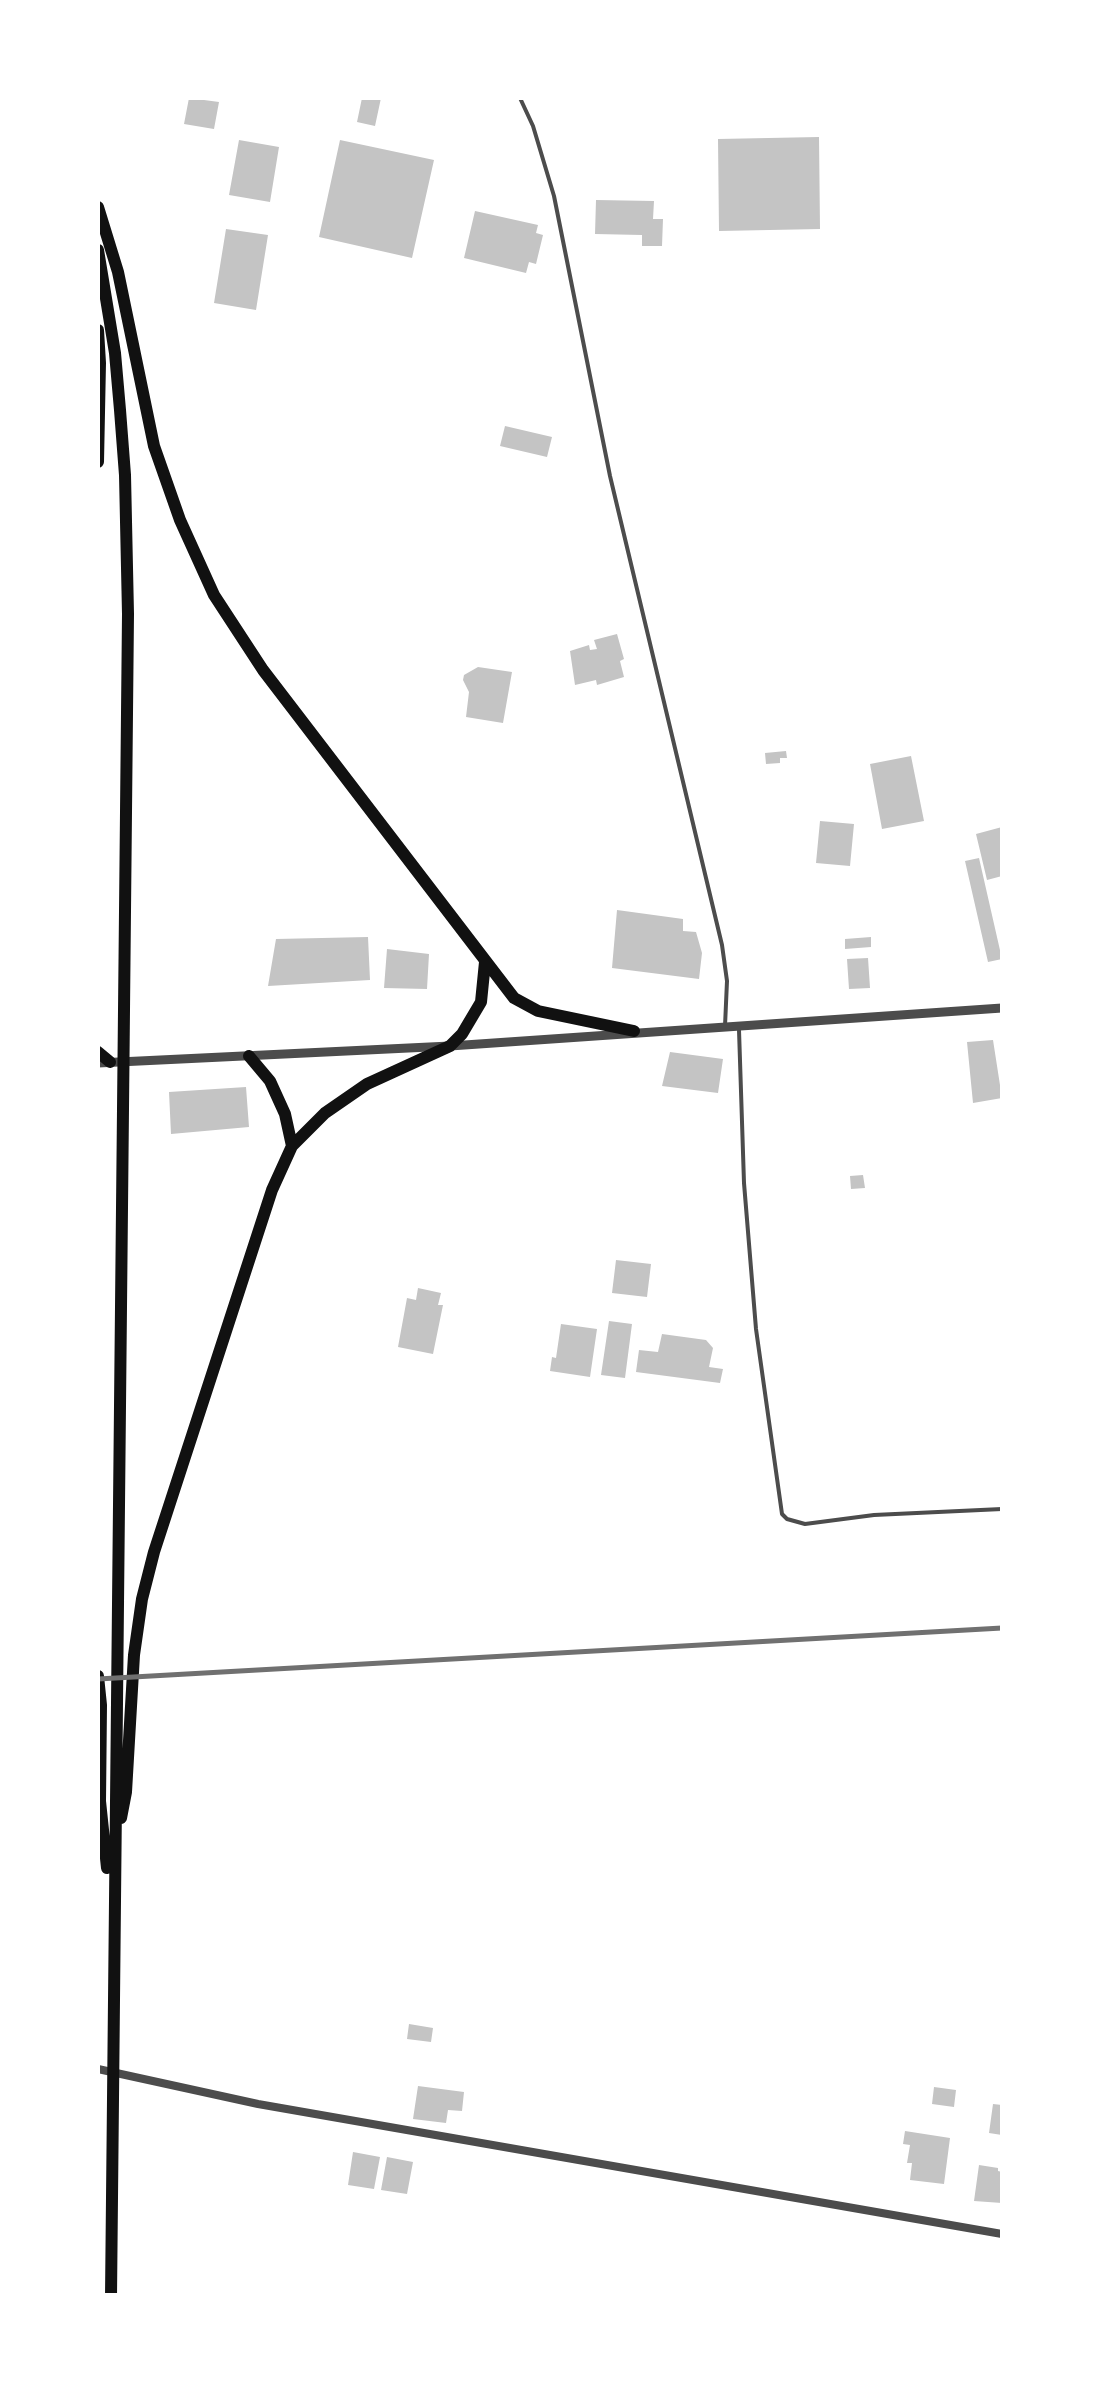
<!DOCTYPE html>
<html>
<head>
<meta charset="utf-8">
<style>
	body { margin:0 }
	#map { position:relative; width:1100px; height:2393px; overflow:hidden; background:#fff; font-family:"Open Sans",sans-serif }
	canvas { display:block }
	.frame { position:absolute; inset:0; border:100px solid #fff; pointer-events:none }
</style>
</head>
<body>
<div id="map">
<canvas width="1100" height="2393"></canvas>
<div class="frame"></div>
</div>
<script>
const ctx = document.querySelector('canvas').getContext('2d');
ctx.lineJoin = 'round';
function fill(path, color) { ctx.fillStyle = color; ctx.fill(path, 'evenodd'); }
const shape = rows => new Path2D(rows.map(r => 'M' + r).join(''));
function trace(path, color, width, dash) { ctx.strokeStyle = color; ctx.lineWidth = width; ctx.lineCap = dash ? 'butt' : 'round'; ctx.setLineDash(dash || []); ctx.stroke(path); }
fill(shape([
	[189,98,219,102,214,129,184,124],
	[362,98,381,98,375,126,357,122],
	[819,137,820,229,719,231,718,139],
	[239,140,279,147,270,202,229,195],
	[340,140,434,160,412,258,319,237],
	[596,200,654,201,653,219,663,219,662,246,642,246,642,235,595,234],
	[475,211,538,225,536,233,543,235,536,264,529,262,526,273,464,258],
	[226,229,268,235,256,310,214,303],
	[505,426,552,437,547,457,500,446],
	[617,634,624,659,620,661,624,677,597,685,596,680,575,685,570,651,589,645,590,650,597,649,594,640],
	[478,667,512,672,503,723,466,717,469,692,463,680,464,675],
	[786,751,787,758,780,758,780,763,766,764,765,753],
	[911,756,924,821,882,829,870,764],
	[820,821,854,824,850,866,816,863],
	[1002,827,1002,876,987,880,976,834],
	[979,858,1002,959,988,962,965,861],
	[617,910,683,919,683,931,696,932,702,953,699,979,612,968],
	[368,937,370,980,268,986,276,939],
	[871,937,871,947,845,949,845,939],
	[387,949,429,954,427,989,384,988],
	[868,958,870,988,849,989,847,959],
	[993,1040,1002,1098,973,1103,967,1042],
	[670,1052,723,1059,718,1093,662,1086],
	[246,1087,249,1127,171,1134,169,1092],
	[863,1175,865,1188,851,1189,850,1176],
	[616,1260,651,1264,647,1297,612,1293],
	[418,1288,441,1293,438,1305,443,1305,433,1354,398,1347,407,1298,416,1300],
	[609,1321,632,1324,625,1378,601,1375],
	[561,1324,597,1329,590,1377,550,1371,552,1357,556,1358],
	[662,1334,706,1340,713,1348,709,1367,723,1369,720,1383,636,1372,639,1350,658,1352],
	[409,2024,433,2028,431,2042,407,2039],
	[418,2086,464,2092,462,2111,448,2110,446,2123,413,2119],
	[934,2087,956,2090,954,2107,932,2104],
	[993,2104,1002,2105,1002,2135,989,2133],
	[905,2131,950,2138,944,2184,910,2180,912,2163,907,2163,910,2145,903,2144],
	[353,2152,380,2157,374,2189,348,2185],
	[387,2157,413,2162,407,2194,381,2190],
	[979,2165,998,2168,998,2171,1002,2172,1002,2203,974,2201]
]), '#c4c4c4');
trace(shape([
	[520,98,533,126,554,196,610,476,722,945,727,981,725,1026],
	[739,1030,744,1183,756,1329,782,1514,787,1519,805,1524,874,1515,1002,1509]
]), '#4c4c4c', 4);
trace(shape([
	[98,2069,258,2104,1002,2234]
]), '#4c4c4c', 8);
trace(shape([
	[98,1063,450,1046,1002,1008]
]), '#4c4c4c', 9);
trace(shape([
	[98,207,118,272,154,446,180,520,214,595,263,670,514,998,538,1011,634,1031],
	[98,250,115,353,120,410,125,475,128,614,111,2296],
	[98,330,100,363,98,462],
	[98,1052,110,1062],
	[249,1056,270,1081,285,1114,292,1146],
	[98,1676,101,1705,100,1801,107,1868],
	[121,1818,126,1792,134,1655,142,1599,154,1552,272,1190,292,1146,325,1113,367,1084,450,1046,462,1034,481,1002,485,962]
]), '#111', 12);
trace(shape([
	[98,1679,1002,1628]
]), '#707070', 5);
</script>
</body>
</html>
